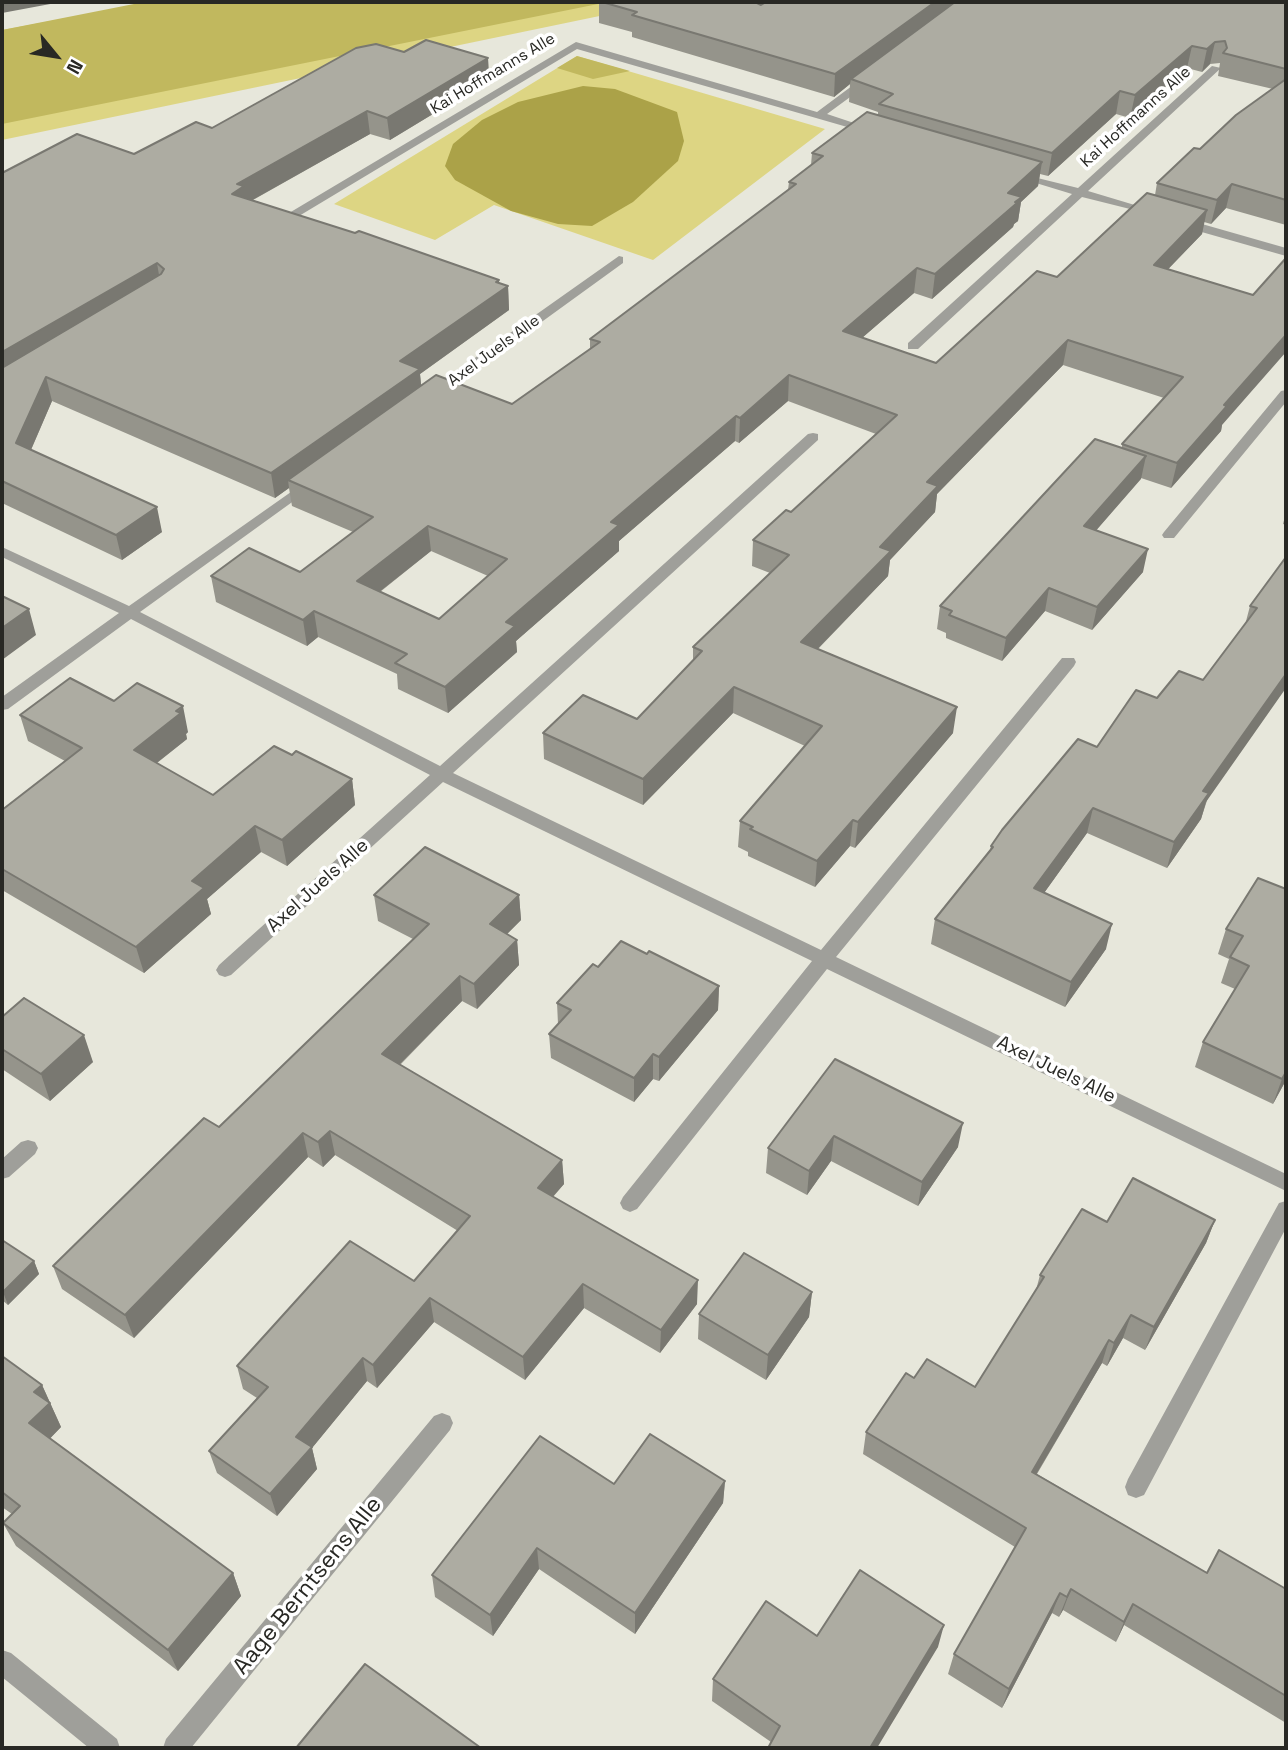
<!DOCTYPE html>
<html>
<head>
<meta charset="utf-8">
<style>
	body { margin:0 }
	#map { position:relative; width:1288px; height:1750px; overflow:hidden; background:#e7e7db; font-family:"Space Grotesk",sans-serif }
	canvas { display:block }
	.frame { position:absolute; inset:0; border:4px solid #282824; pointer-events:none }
	.north { position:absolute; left:21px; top:21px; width:70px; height:70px; -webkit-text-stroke:5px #fff; paint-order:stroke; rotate:120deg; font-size:19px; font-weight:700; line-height:28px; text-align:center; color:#282824 }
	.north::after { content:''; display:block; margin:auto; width:24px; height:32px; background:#282824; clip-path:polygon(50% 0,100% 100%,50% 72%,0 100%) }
</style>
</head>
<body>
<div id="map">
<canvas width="1288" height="1750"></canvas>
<div class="frame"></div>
<div class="north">N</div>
</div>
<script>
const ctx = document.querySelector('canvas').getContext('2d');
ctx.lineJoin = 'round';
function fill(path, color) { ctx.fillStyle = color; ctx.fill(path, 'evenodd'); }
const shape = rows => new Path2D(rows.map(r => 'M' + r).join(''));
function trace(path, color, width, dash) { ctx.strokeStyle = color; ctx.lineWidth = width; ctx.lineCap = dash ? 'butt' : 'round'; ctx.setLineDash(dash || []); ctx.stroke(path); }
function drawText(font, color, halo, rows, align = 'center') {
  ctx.font = font + ' "Space Grotesk",sans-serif'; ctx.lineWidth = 7; ctx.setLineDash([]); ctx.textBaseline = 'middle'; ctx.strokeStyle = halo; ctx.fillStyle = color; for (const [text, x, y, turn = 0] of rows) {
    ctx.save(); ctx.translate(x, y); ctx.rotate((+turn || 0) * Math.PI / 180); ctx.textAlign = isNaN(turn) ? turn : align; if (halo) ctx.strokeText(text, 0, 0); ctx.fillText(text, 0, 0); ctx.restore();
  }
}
fill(shape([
	[153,2,667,2,2,140,2,30],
	[577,56,825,129,653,260,494,205,435,240,334,204]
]), '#ddd583');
fill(shape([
	[144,2,608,2,2,124,2,30],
	[577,56,630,71,593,79,557,68]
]), '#c1b85e');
fill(shape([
	[583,86,615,89,677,112,684,141,678,161,633,202,592,226,558,224,511,211,455,180,445,166,453,144,482,120,518,102]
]), '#aba248');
fill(shape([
	[576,42,817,112,864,77,872,77,872,81,827,114,878,131,868,133,577,49,289,222,279,219,576,42],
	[1212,66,1221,68,1088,191,1158,212,1158,216,1082,197,918,349,908,349,908,343,1072,194,1013,176,1013,172,1078,188,1212,66],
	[1181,218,1286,248,1286,256,1177,225,1177,219,1181,218],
	[619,256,623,257,623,263,438,397,428,397,428,391,619,256],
	[1286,390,1286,402,1174,538,1164,538,1162,535,1164,532,1281,391,1286,390],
	[813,433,818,434,818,440,453,773,821,950,1062,658,1074,658,1076,662,1074,666,836,957,1286,1174,1286,1191,827,969,637,1209,630,1212,623,1209,620,1203,623,1197,812,961,443,782,231,975,225,977,219,975,216,970,219,965,430,775,131,619,8,709,2,710,2,697,119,613,2,557,2,547,129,606,308,480,315,484,313,487,140,612,440,766,808,434,813,433],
	[28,1140,35,1142,38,1148,35,1154,9,1177,2,1179,2,1159,21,1142,28,1140],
	[1286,1201,1286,1228,1144,1495,1136,1498,1128,1495,1125,1487,1128,1479,1279,1203,1286,1201],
	[442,1413,450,1416,453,1423,450,1430,191,1748,163,1748,166,1739,434,1416,442,1413],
	[2,1650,11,1653,117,1739,120,1748,89,1748,2,1677,2,1650]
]), '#9f9f9a');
fill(shape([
	[599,2,755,2,761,5,1286,2,1286,225,1226,208,1211,224,1204,222,1202,234,1168,269,1222,425,1221,431,1171,488,1141,478,1096,530,1143,572,1092,630,1045,611,1002,661,946,638,946,633,937,629,940,606,1122,448,1122,444,1164,398,1063,365,937,494,935,512,890,560,888,576,818,649,953,733,855,848,850,846,815,887,748,856,748,852,738,847,740,821,805,746,733,713,643,805,544,759,543,733,637,719,693,661,693,647,770,573,752,566,753,540,791,512,876,434,788,401,739,443,735,441,619,541,619,551,516,641,517,652,448,713,398,689,397,674,318,637,307,646,216,602,211,576,300,572,353,532,292,506,289,488,275,498,52,401,31,450,162,532,122,560,2,503,2,173,134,154,212,128,404,52,488,58,489,80,390,140,370,134,253,200,508,286,509,310,420,374,421,385,512,404,590,349,590,339,788,190,789,182,811,165,812,153,878,115,878,112,849,102,850,84,834,97,632,37,632,32,599,23],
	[1220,63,1218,76,1273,89,1157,183,1155,195,1057,277,936,363,862,338,914,293,932,299,1013,227,1014,224,1018,221,1021,202,1038,186,1040,174,1048,176,1116,114,1130,118,1187,68,1202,72,1210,64],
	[431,551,488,576,439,619,380,592],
	[1286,512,1286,525,1283,524],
	[1286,557,1201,819,1167,868,1087,833,1044,893,1106,949,1065,1007,931,944,935,919,990,850,991,846,1097,747,1157,698,1203,680,1245,625,1250,606],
	[114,701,188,732,186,734,187,739,157,763,213,795,292,755,352,779,355,805,287,866,261,852,207,899,211,914,144,973,2,890,2,810,65,761,28,741,20,715],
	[1286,889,1286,1080,1273,1104,1195,1067,1203,1042,1235,989,1221,983,1229,959,1218,954,1226,929],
	[374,895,519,895,521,920,507,934,517,940,519,965,477,1009,462,1001,400,1065,562,1160,564,1184,553,1197,697,1304,660,1353,584,1308,525,1380,434,1322,377,1388,367,1381,312,1448,317,1469,277,1516,217,1473,209,1451,257,1398,243,1389,237,1366,414,1281,458,1231,335,1155,323,1167,308,1157,134,1338,62,1289,53,1266,219,1127,413,939,378,921],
	[647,954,719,986,718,1010,659,1081,653,1079,634,1102,551,1058,549,1034,558,1024,557,1003,598,967],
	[2,1017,93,1062,50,1101,2,1069],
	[835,1059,958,1147,918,1206,831,1161,807,1195,766,1173,768,1148],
	[1215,1220,1206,1243,1145,1350,1123,1338,1107,1366,1102,1363,1037,1474,1207,1573,1286,1589,1286,1723,1124,1625,1116,1642,1063,1610,1059,1617,1052,1613,1002,1708,948,1674,954,1654,1015,1547,863,1454,866,1432,914,1378,975,1387,1036,1290,1040,1275,1107,1222],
	[2,1240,34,1261,39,1274,8,1305,2,1300],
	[812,1292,809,1317,766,1380,698,1339,699,1314],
	[2,1356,42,1385,61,1427,50,1438,233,1573,241,1596,178,1671,16,1546,3,1523,12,1514,2,1507],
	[725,1481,723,1503,635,1634,539,1569,493,1636,435,1597,432,1575,614,1484],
	[817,1636,938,1647,771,1742,712,1701,713,1679]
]), '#95948b');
fill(shape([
	[2,2,61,2,2,13],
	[935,2,962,2,851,79,850,84,834,97,835,74],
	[1215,42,1210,64,1202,72,1207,49],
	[1192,46,1187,68,1130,118,1135,95],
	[488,58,489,80,390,140,387,118],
	[1120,91,1116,114,1048,176,1052,153],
	[367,111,370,134,247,203,232,194,237,184],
	[1042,162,1038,186,1021,202,1018,221,1014,224,1013,227,932,299,935,274,1008,193],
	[1232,184,1226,208,1211,224,1217,200],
	[1207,210,1202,234,1149,289,1154,265],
	[157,263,161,287,2,380,2,352],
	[917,268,914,293,841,356,843,331],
	[499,280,500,292,508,286,509,310,420,374,422,394,288,480,289,488,275,498,271,473,400,361],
	[1286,335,1286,352,1222,425,1221,431,1171,488,1177,463,1224,405],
	[1068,340,1063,365,937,494,935,512,890,560,888,576,799,668,801,642,927,482],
	[789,375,788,401,739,443,740,418],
	[46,377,52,401,23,468,16,443],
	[736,416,735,441,619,541,619,551,516,641,517,652,448,713,445,687,506,622,611,522],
	[1146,456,1141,479,1080,549,1084,526],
	[157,507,162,532,122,560,116,535],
	[428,526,431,551,360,607,357,581],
	[1148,549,1143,572,1092,630,1097,607],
	[1049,588,1045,611,1002,661,1006,638],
	[29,609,36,635,2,660,2,628],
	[314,611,318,637,307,646,303,620],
	[1286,674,1286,688,1206,802,1201,819,1167,868,1174,842,1203,791],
	[734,687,733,713,643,805,643,779],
	[183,706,188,732,186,734,187,739,140,776,134,750],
	[957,707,953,733,855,848,858,822],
	[352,779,355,805,287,866,282,840],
	[1093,808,1087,833,1029,914,1034,888],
	[853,820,850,846,815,887,817,861],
	[255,826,261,852,207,899,211,914,144,973,136,947,192,881],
	[519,895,521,920,492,949,490,924],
	[1112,924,1106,949,1065,1007,1071,982],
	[517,940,519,965,477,1009,474,984],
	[460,976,462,1001,385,1079,382,1054],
	[719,986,718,1010,659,1081,659,1057],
	[84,1035,93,1062,50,1101,41,1074],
	[653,1054,653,1079,634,1102,634,1078],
	[1286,1072,1286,1080,1273,1104,1282,1079],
	[963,1123,958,1147,918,1206,922,1182],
	[330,1131,335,1155,323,1167,318,1142],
	[303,1133,308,1157,134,1338,125,1315],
	[834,1136,831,1161,807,1195,809,1171],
	[562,1160,564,1184,539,1212,538,1188],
	[1215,1220,1206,1243,1145,1350,1154,1327],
	[34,1261,39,1274,8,1305,3,1292],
	[698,1280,697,1304,660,1353,661,1330],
	[583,1284,584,1308,525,1380,523,1357],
	[812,1292,809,1317,766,1380,768,1355],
	[430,1298,434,1322,377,1388,373,1365],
	[1131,1315,1123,1338,1107,1366,1114,1343],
	[1109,1340,1102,1363,1025,1493,1032,1472],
	[363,1358,367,1381,312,1448,317,1469,277,1516,270,1494,296,1437],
	[42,1385,61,1427,41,1448,29,1423,34,1392],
	[725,1481,723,1503,635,1634,635,1613],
	[537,1548,539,1569,493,1636,490,1615],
	[233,1573,241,1596,178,1671,168,1650],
	[1071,1589,1063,1610,1059,1617,1067,1597],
	[1060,1593,1052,1613,1002,1708,1009,1689],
	[1133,1604,1124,1625,1116,1642,1124,1622],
	[944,1625,938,1647,877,1748,870,1748]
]), '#797871');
const building = shape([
	[602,2,755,2,761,5,766,2,935,2,835,74,632,15,637,12,602,2],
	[955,2,1286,2,1286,69,1223,53,1227,48,1225,41,1215,42,1207,49,1192,46,1135,95,1120,91,1052,153,879,104,893,94,851,79,955,2],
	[426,40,488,58,387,118,367,111,237,184,244,186,232,194,355,233,359,231,499,280,496,282,508,286,400,361,420,369,271,473,46,377,16,443,157,507,116,535,2,481,2,368,161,274,164,269,157,263,2,352,2,173,77,134,134,154,196,122,212,128,356,48,376,44,404,52,426,40],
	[1286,79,1286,200,1232,184,1217,200,1157,183,1194,148,1200,149,1236,115,1286,79],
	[867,112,1042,162,1008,193,1022,197,1015,202,1017,203,935,274,917,268,843,331,936,363,1037,271,1057,277,1147,193,1207,210,1154,265,1253,295,1286,258,1286,335,1224,405,1227,406,1177,463,1122,444,1183,377,1068,340,927,482,938,486,880,547,891,551,801,642,957,707,858,822,853,820,817,861,750,829,753,827,740,821,822,726,734,687,643,779,543,733,583,695,637,719,702,651,693,647,789,555,753,540,786,510,791,512,897,415,789,375,740,418,736,416,611,522,619,525,506,622,515,626,445,687,395,663,407,654,314,611,303,620,211,576,249,548,300,572,373,517,288,480,436,375,512,404,600,342,590,339,796,184,789,182,823,156,812,153,867,112],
	[428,526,507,559,439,619,357,581,428,526],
	[1095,439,1146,456,1084,526,1148,549,1097,607,1049,588,1006,638,949,615,952,611,940,606,1095,439],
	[1286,557,1286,674,1203,791,1209,793,1174,842,1093,808,1034,888,1112,924,1071,982,935,919,993,847,991,846,1002,830,1078,739,1097,747,1136,690,1157,698,1179,671,1203,680,1257,608,1250,606,1286,557],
	[2,596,29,609,2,628,2,596],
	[70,678,114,701,137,683,183,706,176,711,181,713,134,750,213,795,274,746,292,755,296,751,352,779,282,840,255,826,192,881,204,888,136,947,2,869,2,810,82,748,20,715,70,678],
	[425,847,519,895,490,924,517,940,474,984,460,976,382,1054,562,1160,538,1188,698,1280,661,1330,583,1284,523,1357,430,1298,373,1365,363,1358,296,1437,312,1447,270,1494,209,1451,268,1387,237,1366,350,1241,414,1281,470,1216,330,1131,318,1142,303,1133,125,1315,53,1266,204,1118,219,1127,429,924,374,895,425,847],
	[1258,878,1286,889,1286,1072,1282,1079,1203,1042,1249,966,1230,957,1243,936,1226,929,1258,878],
	[621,941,647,954,649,951,719,986,659,1057,653,1054,634,1078,549,1034,571,1010,557,1003,593,964,598,967,621,941],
	[24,998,84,1035,41,1074,2,1049,2,1017,24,998],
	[835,1059,963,1123,922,1182,834,1136,809,1171,768,1148,835,1059],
	[1133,1178,1215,1220,1154,1327,1131,1315,1114,1343,1109,1340,1032,1472,1207,1573,1219,1550,1286,1589,1286,1696,1133,1604,1124,1622,1071,1589,1067,1597,1060,1593,1009,1689,954,1654,1026,1528,866,1432,906,1373,914,1378,927,1359,975,1387,1044,1277,1040,1275,1082,1209,1107,1222,1133,1178],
	[2,1240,34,1261,3,1292,2,1291,2,1240],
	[744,1253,812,1292,768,1355,699,1314,744,1253],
	[2,1356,42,1385,34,1392,50,1403,29,1423,233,1573,168,1650,3,1523,20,1506,2,1492,2,1356],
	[650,1434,725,1481,635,1613,537,1548,490,1615,432,1575,540,1436,614,1484,650,1434],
	[860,1570,944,1625,870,1748,768,1748,780,1726,713,1679,766,1601,817,1636,860,1570],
	[365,1664,481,1748,296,1748,365,1664]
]);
fill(building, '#adaca2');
trace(building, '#797871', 2);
drawText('16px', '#282824', '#fff', [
	["Kai Hoffmanns Alle",493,74,-31],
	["Kai Hoffmanns Alle",1136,117,-42],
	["Axel Juels Alle",494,351,-36]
]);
drawText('19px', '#282824', '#fff', [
	["Axel Juels Alle",318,886,-42],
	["Axel Juels Alle",1056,1070,26]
]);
drawText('23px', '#282824', '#fff', [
	["Aage Berntsens Alle",308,1586,-51]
]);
</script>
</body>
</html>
